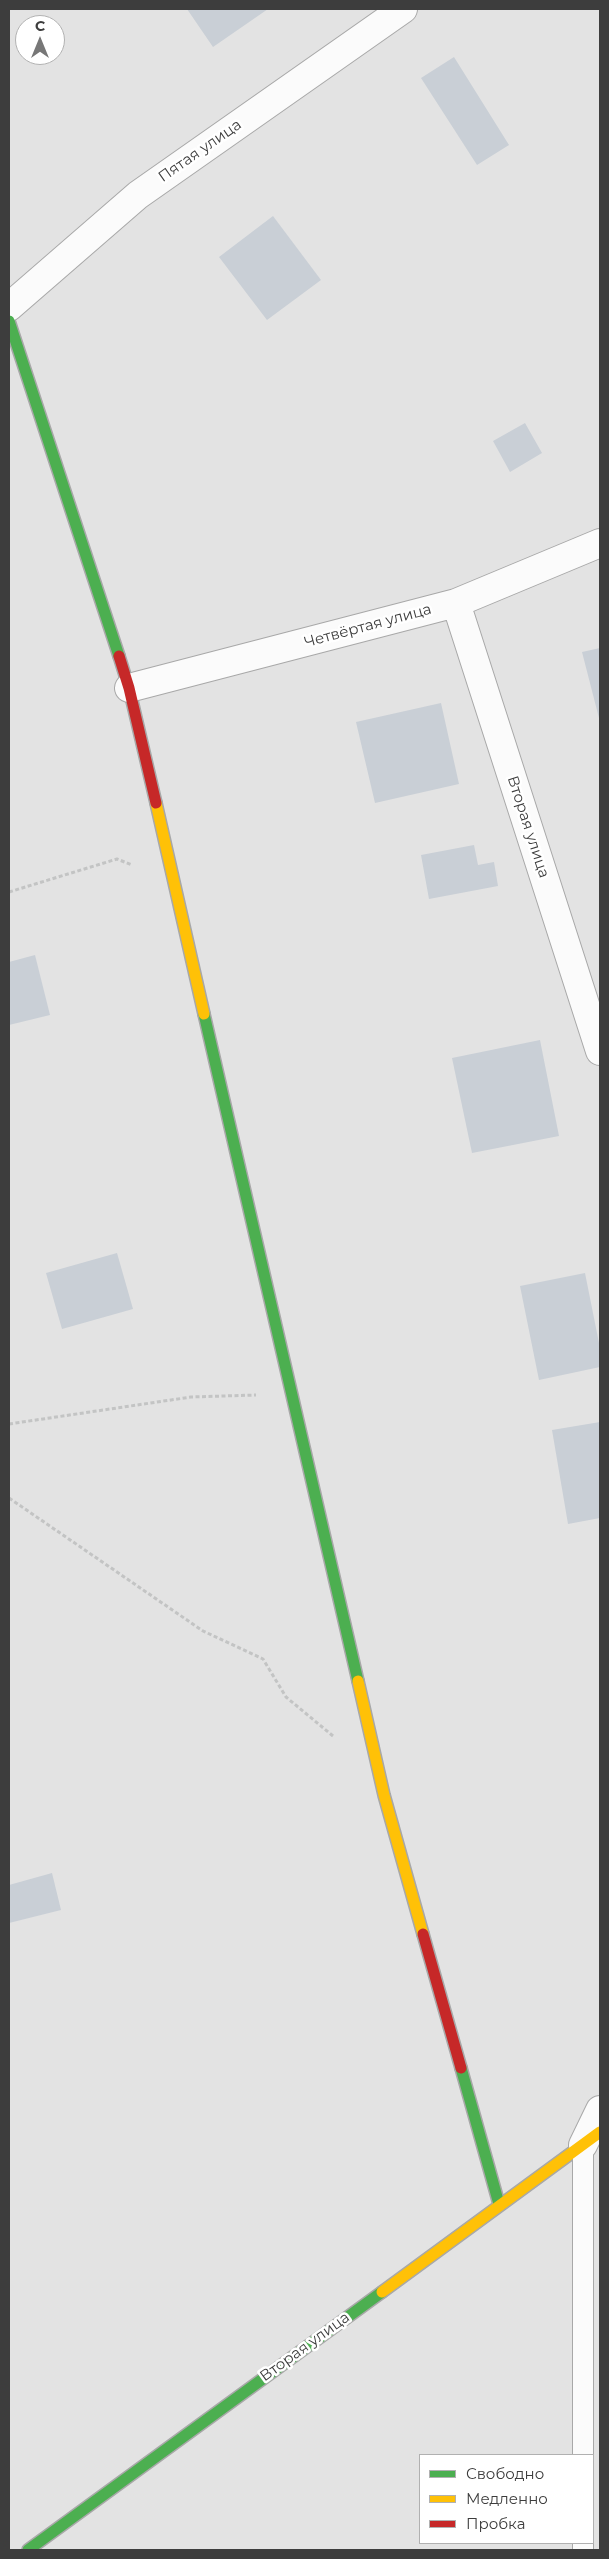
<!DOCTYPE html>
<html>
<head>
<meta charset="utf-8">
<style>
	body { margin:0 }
	#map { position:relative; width:609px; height:2559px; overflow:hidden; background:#e3e3e3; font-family:Montserrat,sans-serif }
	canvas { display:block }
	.frame { position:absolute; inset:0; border:10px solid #3d3d3d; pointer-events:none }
	.legend { position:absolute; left:419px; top:2454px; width:175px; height:90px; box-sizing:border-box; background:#fff; border:1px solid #b1b1b1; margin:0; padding:6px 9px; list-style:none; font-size:15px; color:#3d3d3d }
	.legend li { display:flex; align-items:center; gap:10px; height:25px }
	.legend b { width:25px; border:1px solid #b1b1b1 }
	.north { position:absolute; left:15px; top:15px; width:50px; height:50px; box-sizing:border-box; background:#fff; border:1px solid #b1b1b1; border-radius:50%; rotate:0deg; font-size:14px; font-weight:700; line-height:20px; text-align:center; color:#3d3d3d }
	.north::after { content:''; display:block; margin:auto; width:18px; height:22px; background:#777; clip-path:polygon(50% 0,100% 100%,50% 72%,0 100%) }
</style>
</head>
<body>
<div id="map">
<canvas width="609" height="2559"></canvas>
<div class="frame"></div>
<ul class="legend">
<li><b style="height:6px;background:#4caf50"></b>Свободно</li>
<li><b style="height:6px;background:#ffc107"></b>Медленно</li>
<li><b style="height:6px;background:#c62828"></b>Пробка</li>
</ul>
<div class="north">С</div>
</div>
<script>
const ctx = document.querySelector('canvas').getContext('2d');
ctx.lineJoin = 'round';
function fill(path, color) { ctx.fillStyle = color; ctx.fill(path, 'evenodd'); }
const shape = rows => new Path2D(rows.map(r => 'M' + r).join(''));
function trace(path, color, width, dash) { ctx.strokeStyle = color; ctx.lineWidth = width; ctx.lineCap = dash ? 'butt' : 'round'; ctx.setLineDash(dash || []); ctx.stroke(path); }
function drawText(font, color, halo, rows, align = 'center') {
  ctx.font = font + ' Montserrat,sans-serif'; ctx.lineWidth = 5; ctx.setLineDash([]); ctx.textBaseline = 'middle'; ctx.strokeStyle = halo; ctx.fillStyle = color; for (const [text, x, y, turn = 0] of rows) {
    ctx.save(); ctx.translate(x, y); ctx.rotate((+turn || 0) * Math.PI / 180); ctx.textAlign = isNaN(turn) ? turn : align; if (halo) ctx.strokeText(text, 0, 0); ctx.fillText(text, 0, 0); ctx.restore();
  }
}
fill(shape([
	[187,9,268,9,213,47],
	[454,57,509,145,477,165,421,78],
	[273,216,321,280,267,320,219,257],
	[525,423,542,453,510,472,493,441],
	[600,648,600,722,582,652],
	[441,703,459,784,375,803,356,722],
	[474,845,478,865,494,862,498,886,429,899,421,855],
	[35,955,50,1015,9,1025,9,962],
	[540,1040,559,1136,472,1153,452,1058],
	[117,1253,133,1309,62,1329,46,1273],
	[585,1273,600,1348,600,1367,539,1380,520,1286],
	[600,1422,600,1518,568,1524,552,1430],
	[52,1873,61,1910,9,1923,9,1885]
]), '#c9cfd6');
const lane = shape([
	[583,2145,583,2455],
	[583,2543,583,2550]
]);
const street = shape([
	[9,307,138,195,403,9],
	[456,603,600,1051],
	[129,688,456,603,600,543],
	[583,2145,600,2110]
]);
const fast = shape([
	[9,321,119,656],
	[204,1014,358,1681],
	[461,2068,499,2204],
	[28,2550,382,2292]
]);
const slow = shape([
	[156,803,204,1014],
	[358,1681,384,1795,423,1934],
	[382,2292,600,2132]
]);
const jam = shape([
	[119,656,129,688,156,803],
	[423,1934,461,2068]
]);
trace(lane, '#a8a8a8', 22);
trace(street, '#a8a8a8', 30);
trace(fast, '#a8a8a8', 14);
trace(slow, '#a8a8a8', 14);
trace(jam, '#a8a8a8', 14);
trace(shape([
	[9,892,117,859,132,865],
	[9,1424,191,1397,256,1395],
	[9,1498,203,1631,263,1659,286,1697,333,1736]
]), '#c3c4c4', 3, [4, 2.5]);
trace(lane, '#fbfbfb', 20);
trace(street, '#fbfbfb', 28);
trace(fast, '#4caf50', 11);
trace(slow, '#ffc107', 11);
trace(jam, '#c62828', 11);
drawText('15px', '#3d3d3d', '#fff', [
	["Пятая улица",200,151,-35],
	["Четвёртая улица",368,626,-15],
	["Вторая улица",528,827,72],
	["Вторая улица",305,2347,-36]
]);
</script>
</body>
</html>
